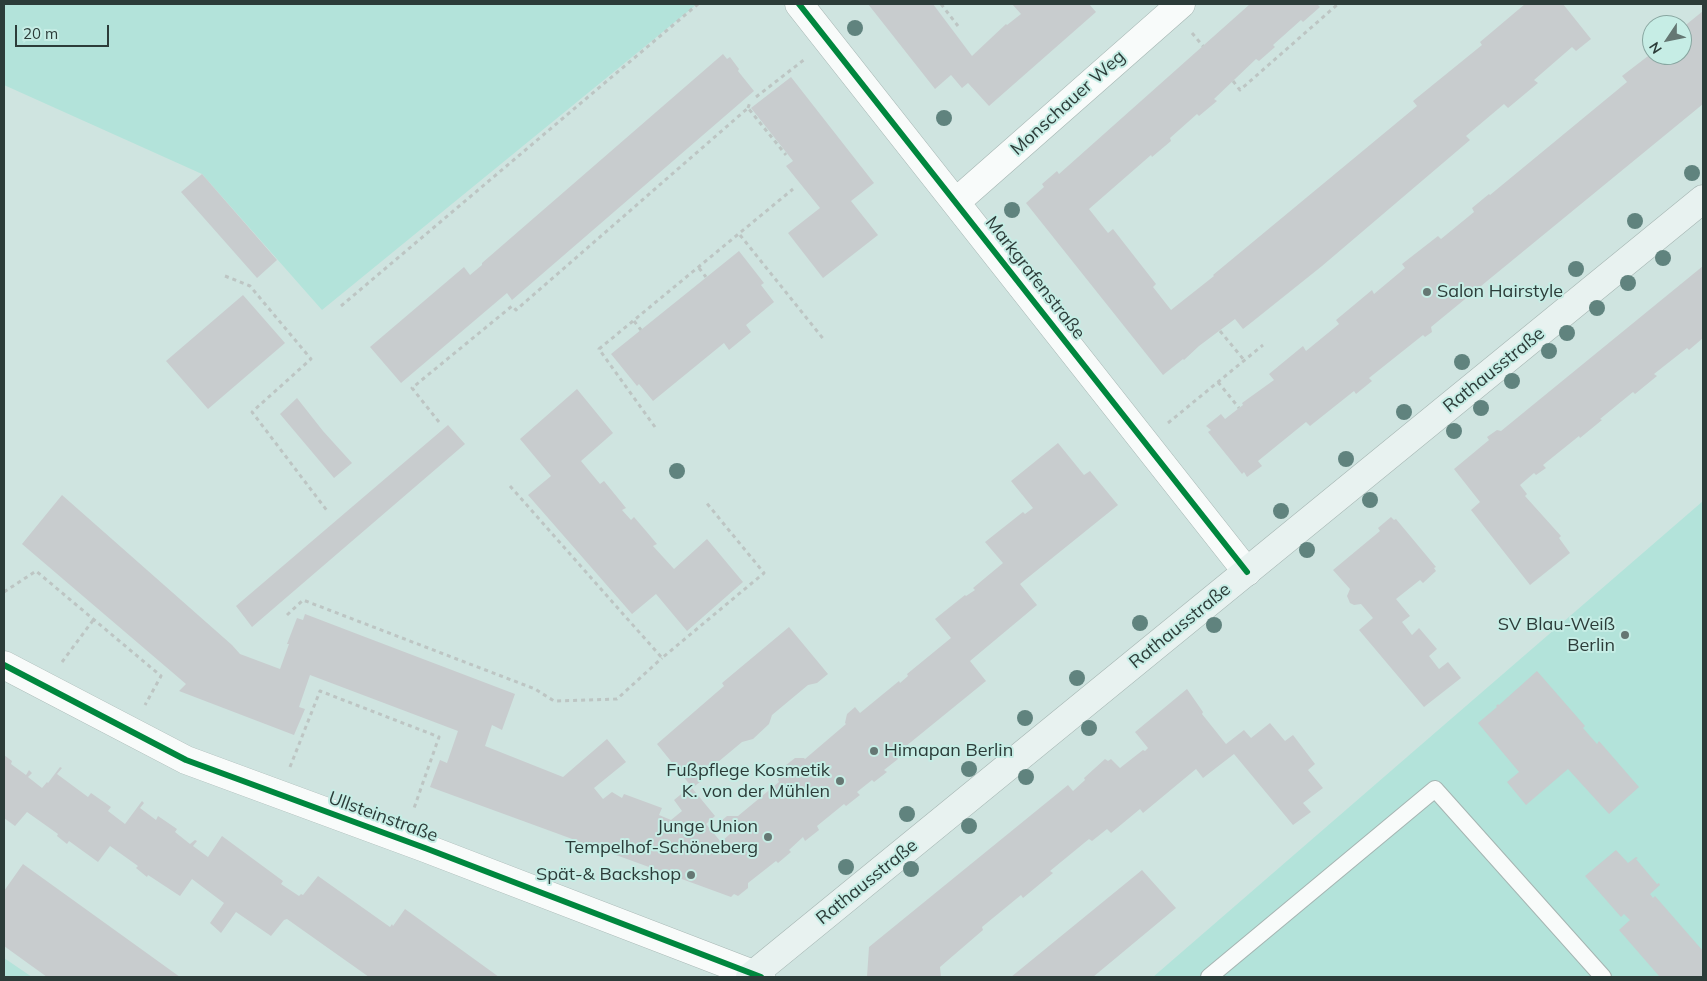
<!DOCTYPE html>
<html>
<head>
<meta charset="utf-8">
<style>
	body { margin:0 }
	#map { position:relative; width:1707px; height:981px; overflow:hidden; background:#cfe4e0; font-family:Mulish,sans-serif }
	canvas { display:block }
	.frame { position:absolute; inset:0; border:5px solid #2c3c39; pointer-events:none }
	.north { position:absolute; left:1642px; top:15px; width:50px; height:50px; box-sizing:border-box; background:#c6ede5; border:1px solid #88a6a0; border-radius:50%; rotate:236deg; font-size:14px; font-weight:700; line-height:20px; text-align:center; color:#2c3c39 }
	.north::after { content:''; display:block; margin:auto; width:18px; height:22px; background:#657773; clip-path:polygon(50% 0,100% 100%,50% 72%,0 100%) }
	.scale { position:absolute; left:15px; top:25px; width:94px; height:22px; box-sizing:border-box; border:2px solid #2c3c39; border-top:0; padding-left:6px; font-size:15px; line-height:18px; white-space:nowrap; color:#2c3c39; -webkit-text-stroke:4px #c6ede5; paint-order:stroke }
</style>
</head>
<body>
<div id="map">
<canvas width="1707" height="981"></canvas>
<div class="frame"></div>
<div class="north">N</div>
<div class="scale">20 m</div>
</div>
<script>
const ctx = document.querySelector('canvas').getContext('2d');
ctx.lineJoin = 'round';
function fill(path, color) { ctx.fillStyle = color; ctx.fill(path, 'evenodd'); }
const shape = rows => new Path2D(rows.map(r => 'M' + r).join(''));
function trace(path, color, width, dash) { ctx.strokeStyle = color; ctx.lineWidth = width; ctx.lineCap = dash ? 'butt' : 'round'; ctx.setLineDash(dash || []); ctx.stroke(path); }
function drawText(font, color, halo, rows, align = 'center') {
  ctx.font = font + ' Mulish,sans-serif'; ctx.lineWidth = 4; ctx.setLineDash([]); ctx.textBaseline = 'middle'; ctx.strokeStyle = halo; ctx.fillStyle = color; for (const [text, x, y, turn = 0] of rows) {
    ctx.save(); ctx.translate(x, y); ctx.rotate((+turn || 0) * Math.PI / 180); ctx.textAlign = isNaN(turn) ? turn : align; if (halo) ctx.strokeText(text, 0, 0); ctx.fillText(text, 0, 0); ctx.restore();
  }
}
fill(shape([
	[4,4,697,4,322,310,202,174,4,85],
	[1703,501,1703,977,1153,977,1392,770],
	[4,958,32,977,4,977]
]), '#b3e3da');
fill(shape([
	[868,4,933,4,972,56,1006,24,1007,25,1021,14,1012,4,1089,4,1096,12,989,106,968,83,962,88,951,75,935,89],
	[1250,4,1320,4,1318,5,1320,7,1303,22,1301,20,1273,45,1275,47,1259,61,1256,59,1214,99,1217,101,1199,116,1197,114,1170,138,1171,141,1152,157,1151,155,1089,209,1108,233,1113,229,1156,284,1153,287,1171,310,1214,276,1213,275,1417,106,1413,101,1482,45,1480,42,1525,4,1563,4,1591,39,1576,51,1572,47,1534,80,1538,83,1508,108,1504,104,1466,136,1470,140,1322,266,1252,322,1243,329,1235,319,1199,346,1184,360,1183,359,1163,375,1026,203,1044,187,1042,184,1057,171,1059,174],
	[1703,11,1703,104,1431,327,1432,332,1425,337,1423,335,1369,378,1372,381,1356,394,1354,391,1310,426,1306,422,1258,461,1262,466,1247,477,1244,472,1242,474,1208,432,1211,430,1206,426,1221,414,1225,419,1243,405,1242,403,1274,380,1269,374,1303,346,1306,351,1339,324,1336,320,1372,290,1374,294,1405,268,1402,264,1438,236,1441,239,1474,212,1472,208,1489,194,1490,195,1627,82,1622,76,1652,53,1652,55,1654,55,1659,61,1665,55,1682,55,1682,28],
	[723,54,727,59,730,57,739,69,738,71,754,91,512,300,507,293,401,383,370,347,464,267,470,275,482,265,482,263],
	[791,77,874,183,851,201,878,235,823,278,788,233,820,208,786,166,793,161,751,108],
	[202,174,277,260,257,278,181,192],
	[739,251,764,283,761,285,774,302,746,325,751,332,729,350,724,343,653,401,639,384,637,386,611,354],
	[1703,266,1703,338,1689,350,1687,348,1654,374,1657,376,1635,394,1633,392,1600,419,1602,420,1580,438,1579,436,1543,465,1546,468,1536,475,1534,473,1520,485,1527,494,1525,496,1561,536,1559,538,1570,553,1530,585,1471,510,1480,502,1454,469,1489,440,1487,437,1497,430,1501,431],
	[243,295,285,343,208,409,166,361],
	[577,389,613,433,581,461,600,484,604,481,626,508,622,510,631,520,634,517,646,531,657,544,653,546,674,569,707,539,743,582,687,631,656,594,632,614,528,495,551,476,520,439],
	[297,398,323,431,352,463,334,478,280,414],
	[448,425,465,444,252,627,236,606],
	[1058,443,1084,475,1090,471,1118,505,1020,584,1037,605,970,661,986,681,895,755,898,759,884,770,887,772,874,782,872,780,857,792,860,795,846,806,844,804,817,826,819,830,805,841,803,837,789,850,791,852,778,863,776,861,748,883,748,888,738,896,734,894,731,897,430,787,440,760,447,763,458,731,310,675,299,707,305,709,294,735,179,691,186,684,22,544,62,495,232,645,240,654,280,669,289,644,287,644,297,618,303,620,305,614,373,640,515,694,502,730,492,725,485,746,563,777,607,739,626,762,594,788,603,799,612,792,622,798,624,794,662,808,659,815,671,820,682,811,674,800,691,786,657,744,724,686,722,683,789,627,828,674,817,683,808,685,772,715,769,724,753,739,742,742,706,772,700,782,692,788,715,816,706,824,721,842,730,834,720,822,727,816,738,816,779,782,778,780,781,769,795,758,804,758,805,759,846,724,845,723,847,714,855,707,860,713,899,681,900,683,908,676,907,674,951,638,935,619,965,595,966,596,975,590,973,588,1003,563,985,542,1023,512,1025,514,1033,508,1011,481],
	[1391,517,1394,520,1396,519,1436,567,1434,568,1436,571,1423,583,1420,580,1396,599,1410,616,1402,622,1412,635,1419,628,1437,649,1429,656,1439,669,1448,662,1461,678,1424,707,1359,630,1373,618,1361,604,1354,605,1350,603,1347,596,1350,589,1333,570,1380,531,1378,528],
	[1537,671,1585,726,1583,728,1597,744,1599,741,1639,787,1609,814,1568,769,1526,805,1507,782,1519,772,1478,723,1497,707,1496,706,1498,704,1499,705],
	[1187,689,1203,712,1202,714,1226,744,1244,730,1251,738,1270,723,1285,741,1293,735,1315,764,1308,770,1323,788,1303,803,1311,812,1293,825,1234,754,1203,778,1196,769,1143,813,1140,809,1111,833,1107,829,1092,841,1089,839,1050,871,1053,873,1023,898,1021,895,982,927,983,930,940,967,941,977,867,977,869,947,1068,785,1073,791,1085,780,1084,778,1105,759,1108,761,1111,759,1120,768,1143,750,1145,751,1148,748,1135,732],
	[4,755,12,761,11,764,26,775,29,770,32,773,28,777,42,788,47,782,48,783,60,767,62,768,57,774,88,797,91,793,111,807,108,811,125,824,142,801,144,803,140,808,156,820,158,816,177,829,175,832,190,844,195,840,197,841,193,846,208,857,222,836,283,881,281,884,299,896,301,894,303,895,318,876,390,927,392,924,393,926,405,909,499,977,369,977,287,919,284,920,271,936,236,912,221,933,210,923,224,903,192,879,180,896,148,875,147,877,136,868,138,866,110,846,98,862,69,841,67,844,57,836,58,834,27,812,15,826,4,818],
	[1616,850,1628,863,1636,857,1638,858,1636,859,1657,884,1659,883,1660,885,1650,894,1653,898,1655,896,1703,951,1703,977,1658,977,1659,976,1619,930,1630,920,1624,914,1621,917,1585,876],
	[23,864,180,977,47,977,4,946,4,891],
	[1142,870,1176,908,1093,977,1011,977]
]), '#c8ccce');
const lane = shape([
	[1209,977,1435,789,1603,977]
]);
const street = shape([
	[799,4,1247,572],
	[956,202,1181,4],
	[4,665,186,760,425,848,761,977]
]);
const secondary = shape([
	[750,977,1703,199]
]);
trace(lane, '#a5b5b2', 18);
trace(street, '#a5b5b2', 29);
trace(secondary, '#a5b5b2', 29);
trace(shape([
	[941,4,958,26],
	[1192,33,1203,46],
	[1233,81,1240,90,1338,4],
	[756,97,805,59],
	[748,108,750,102],
	[740,235,825,341],
	[699,268,706,277],
	[225,276,250,286,311,359,252,412,328,512],
	[341,306,698,4],
	[634,321,641,330],
	[1220,331,1244,360],
	[1218,382,1239,408],
	[439,422,412,388,512,306,516,310,748,108,786,155],
	[1168,423,1263,345],
	[655,427,599,349,793,189],
	[510,486,662,658,764,573,705,501],
	[4,592,36,571,161,676,145,705],
	[287,615,303,600,535,689,554,701,617,699,662,658],
	[62,662,94,619],
	[290,767,320,691,439,737,413,811]
]), '#bdc5c3', 3, [4, 4]);
trace(lane, '#f8fbfa', 16);
trace(street, '#f8fbfa', 28);
trace(secondary, '#e8f2f0', 28);
trace(shape([
	[799,4,1247,572],
	[4,665,186,760,425,848,761,977]
]), '#00873e', 6);
ctx.fillStyle = '#60837e';
for (const [x, y] of [
	[855,28],
	[944,118],
	[1692,173],
	[1012,210],
	[1635,221],
	[1663,258],
	[1576,269],
	[1628,283],
	[1597,308],
	[1567,333],
	[1549,351],
	[1462,362],
	[1512,381],
	[1481,408],
	[1404,412],
	[1454,431],
	[1346,459],
	[677,471],
	[1370,500],
	[1281,511],
	[1307,550],
	[1140,623],
	[1214,625],
	[1077,678],
	[1025,718],
	[1089,728],
	[969,769],
	[1026,777],
	[907,814],
	[969,826],
	[846,867],
	[911,869]
]) { ctx.beginPath(); ctx.arc(x, y, 8, 0, 2 * Math.PI); ctx.fill(); }
for (const [x, y, r, color] of [
	[1427,292,5,"#657773"],
	[1625,635,5,"#657773"],
	[874,751,5,"#657773"],
	[840,781,5,"#657773"],
	[768,837,5,"#657773"],
	[691,875,5,"#657773"]
]) { const dot = new Path2D(); dot.arc(x, y, r, 0, 2 * Math.PI); ctx.fillStyle = color; ctx.fill(dot); trace(dot, '#c6ede5', 2); }
drawText('18px', '#2c3c39', '#c6ede5', [
	["Monschauer Weg",1068,103,-42],
	["Markgrafenstraße",1035,278,52],
	["Rathausstraße",1494,370,-39],
	["Rathausstraße",1180,626,-39],
	["Ullsteinstraße",383,817,20],
	["Rathausstraße",867,882,-39]
]);
drawText('18px', '#2c3c39', '#c6ede5', [
	["Salon Hairstyle",1437,292,"left"],
	["SV Blau-Weiß",1615,625],
	["Berlin",1615,646],
	["Himapan Berlin",884,751,"left"],
	["Fußpflege Kosmetik",830,771],
	["K. von der Mühlen",830,792],
	["Junge Union",758,827],
	["Tempelhof-Schöneberg",758,848],
	["Spät-& Backshop",681,875]
], 'right');
</script>
</body>
</html>
